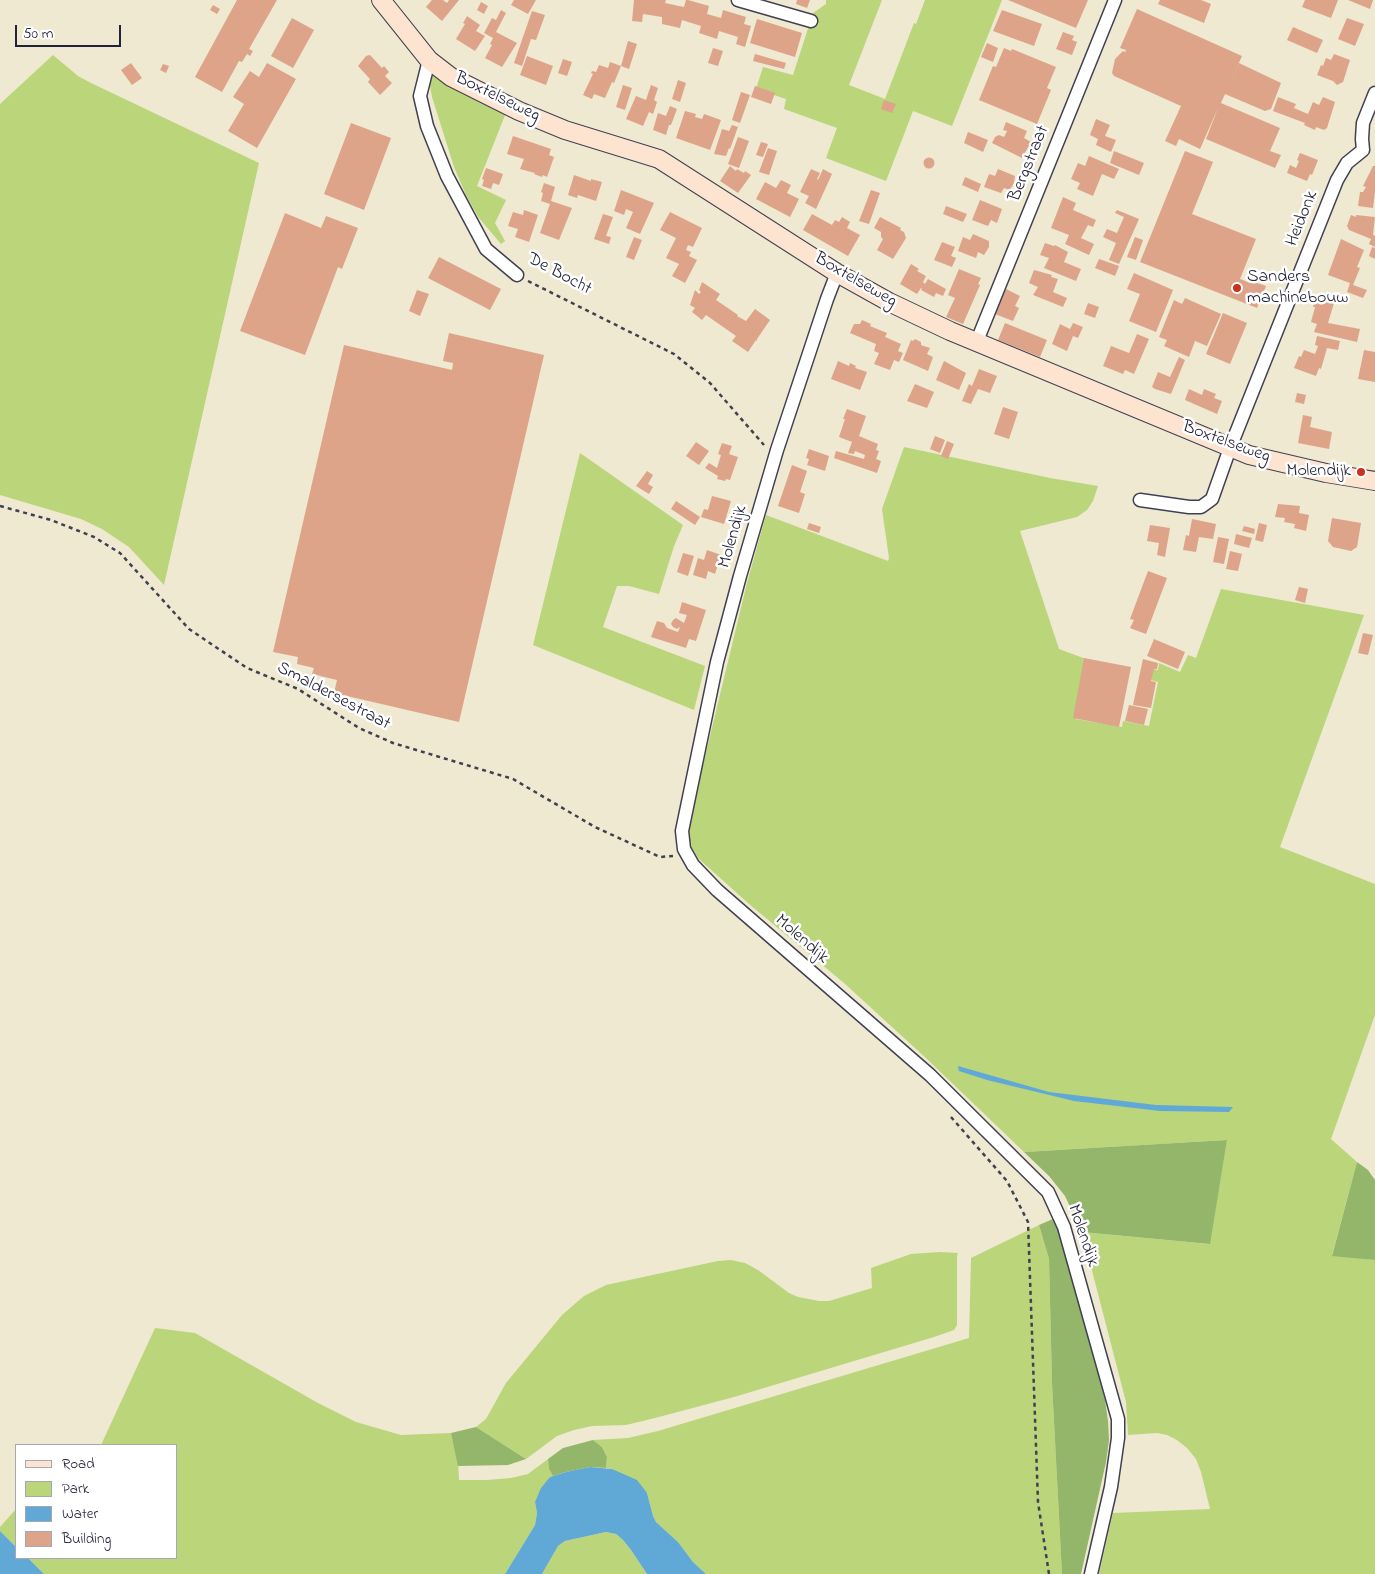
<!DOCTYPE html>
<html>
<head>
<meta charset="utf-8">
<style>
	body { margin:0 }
	#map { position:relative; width:1375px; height:1574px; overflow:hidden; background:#eee9d0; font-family:"Indie Flower",sans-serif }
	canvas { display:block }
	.legend { position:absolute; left:15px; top:1444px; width:162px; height:115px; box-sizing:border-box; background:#fff; border:1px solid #a7a7b1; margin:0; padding:6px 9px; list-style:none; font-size:15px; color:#22223b }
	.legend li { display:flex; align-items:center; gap:10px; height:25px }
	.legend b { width:25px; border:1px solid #a7a7b1 }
	.scale { position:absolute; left:15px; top:25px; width:106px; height:22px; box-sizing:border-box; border:2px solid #22223b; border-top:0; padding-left:6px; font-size:15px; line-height:18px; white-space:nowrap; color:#22223b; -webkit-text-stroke:4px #fff; paint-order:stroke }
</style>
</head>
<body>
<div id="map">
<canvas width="1375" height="1574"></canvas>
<ul class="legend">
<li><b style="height:6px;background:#fde4d1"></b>Road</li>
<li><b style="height:14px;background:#bad57a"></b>Park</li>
<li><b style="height:14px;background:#60a9d7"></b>Water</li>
<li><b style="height:14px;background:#dda48a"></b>Building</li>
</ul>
<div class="scale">50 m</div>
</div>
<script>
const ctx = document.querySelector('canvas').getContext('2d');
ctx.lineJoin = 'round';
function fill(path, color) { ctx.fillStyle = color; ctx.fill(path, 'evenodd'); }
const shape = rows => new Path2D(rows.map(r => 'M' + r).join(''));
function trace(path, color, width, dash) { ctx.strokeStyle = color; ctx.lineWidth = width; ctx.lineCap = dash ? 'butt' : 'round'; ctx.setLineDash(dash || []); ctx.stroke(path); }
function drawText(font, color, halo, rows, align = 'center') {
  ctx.font = font + ' "Indie Flower",sans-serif'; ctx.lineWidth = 5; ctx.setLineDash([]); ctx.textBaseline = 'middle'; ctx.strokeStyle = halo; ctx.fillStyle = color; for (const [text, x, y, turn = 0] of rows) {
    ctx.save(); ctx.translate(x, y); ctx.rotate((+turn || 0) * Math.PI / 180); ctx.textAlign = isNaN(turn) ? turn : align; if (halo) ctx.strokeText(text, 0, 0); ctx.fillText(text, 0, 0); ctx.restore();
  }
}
fill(shape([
	[826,0,882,0,849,85,885,99,914,23,916,24,925,0,1002,0,952,126,913,111,886,181,826,158,837,128,784,109,786,99,756,89,763,67,793,75,813,13,826,4],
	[53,55,78,76,91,83,259,163,164,585,129,547,102,529,81,519,0,495,0,104],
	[430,76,433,76,440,78,507,110,477,186,506,200,495,223,505,241,501,244,479,218,466,195,454,167,432,97,429,80],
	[904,447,1050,478,1098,486,1093,501,1087,510,1077,517,1020,531,1059,649,1086,659,1076,719,1122,727,1123,721,1149,726,1158,682,1151,680,1153,669,1158,670,1159,663,1180,672,1188,655,1196,658,1221,589,1364,615,1280,847,1375,884,1375,1015,1331,1139,1357,1162,1332,1255,1375,1260,1375,1574,1099,1574,1113,1513,1210,1509,1201,1472,1196,1459,1187,1448,1177,1440,1167,1435,1157,1433,1128,1435,1126,1402,1082,1232,1209,1244,1227,1140,1024,1152,928,1060,844,983,749,904,699,859,692,848,689,839,688,827,747,583,766,515,888,561,889,558,882,509],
	[580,453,683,525,674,546,659,594,629,586,617,586,603,627,705,666,694,710,533,645],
	[1039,1225,1049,1259,1052,1383,1062,1574,706,1574,693,1562,678,1542,656,1522,653,1516,647,1493,612,1469,606,1468,607,1457,602,1447,593,1440,628,1438,658,1431,969,1338,971,1258],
	[940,1252,958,1253,957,1256,957,1325,954,1330,934,1337,734,1397,655,1418,626,1425,592,1426,574,1430,557,1436,526,1459,476,1427,486,1419,506,1383,562,1315,584,1296,606,1285,718,1261,731,1260,745,1263,758,1270,789,1293,798,1297,819,1301,829,1301,872,1288,871,1268,911,1254],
	[155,1328,195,1333,318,1403,356,1422,401,1435,451,1433,458,1461,459,1480,487,1480,511,1478,528,1474,548,1459,549,1469,553,1476,550,1477,535,1502,537,1513,535,1525,505,1574,44,1574,28,1558,176,1558,176,1445,101,1445],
	[16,1509,16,1547,0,1531,0,1527],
	[606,1532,616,1534,623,1540,631,1550,647,1574,542,1574,558,1546,565,1541]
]), '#bad57a');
fill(shape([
	[1227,1140,1210,1244,1082,1232,1065,1196,1049,1176,1024,1152],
	[1357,1162,1368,1170,1375,1180,1375,1260,1332,1256],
	[1055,1218,1067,1248,1105,1400,1108,1421,1109,1440,1106,1462,1081,1574,1062,1574,1052,1383,1049,1259,1039,1225],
	[476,1427,526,1459,508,1465,458,1466,451,1433],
	[593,1440,602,1447,607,1457,606,1468,590,1467,566,1472,553,1476,549,1469,548,1459,563,1448]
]), '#93b66a');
fill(shape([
	[958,1066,1049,1092,1156,1105,1233,1107,1229,1112,1160,1111,1074,1101,987,1080,959,1071],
	[590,1467,612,1469,637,1480,647,1493,653,1516,656,1522,678,1542,693,1562,706,1574,647,1574,631,1550,623,1540,616,1534,606,1532,565,1541,558,1546,542,1574,505,1574,535,1525,537,1513,535,1502,541,1488,550,1477,566,1472],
	[0,1531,16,1547,16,1558,28,1558,44,1574,0,1574]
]), '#60a9d7');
fill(shape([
	[237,0,277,0,249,49,253,51,250,56,247,54,242,62,239,61,222,92,195,77],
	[432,0,443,0,447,3,449,0,459,0,442,21,426,7],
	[514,0,536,0,528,14,511,5],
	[634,0,666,0,665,3,684,7,686,0,688,0,709,6,707,14,721,18,723,10,746,17,744,24,751,26,745,47,736,44,738,37,719,31,717,39,699,33,701,26,682,20,680,28,662,24,662,17,643,14,642,22,632,21],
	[797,0,810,0,807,8,796,4],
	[1008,0,1088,0,1076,28],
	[1160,0,1201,0,1211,4,1204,23,1158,4],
	[1305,0,1338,0,1331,18,1302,7],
	[1348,0,1373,0,1370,9],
	[481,2,488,6,484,14,477,10],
	[213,5,220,9,217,14,210,10],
	[1137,9,1242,56,1221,103,1280,128,1270,151,1281,155,1275,168,1206,139,1218,108,1200,149,1179,139,1176,146,1165,141,1181,106,1114,76,1112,73,1115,59,1123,51,1125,52,1126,50,1120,48],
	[501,10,506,13,496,32,517,43,502,67,485,58,492,45,490,44,493,38,484,33,492,18,496,20],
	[1002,10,1042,24,1034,46,993,31],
	[532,11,545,15,536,40,531,39,522,66,514,63],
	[467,16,480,25,476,31,485,36,475,51,456,39,465,24,463,23],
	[292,18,314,30,293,68,271,56],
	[1347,18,1364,24,1355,46,1338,39],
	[757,19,802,33,795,57,750,43],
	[1293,27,1323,40,1317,53,1287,40],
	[1063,32,1074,36,1072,40,1077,42,1072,55,1056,49],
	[628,41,637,44,629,69,621,66],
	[987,43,998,48,993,62,981,57],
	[713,48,723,51,718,66,708,63],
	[1004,48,1011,51,1012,49,1056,67,1047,88,1051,90,1037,124,979,100,993,66,996,67],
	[755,54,786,63,784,69,753,61],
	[1334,54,1350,60,1343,82,1337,85,1333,81,1317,75,1321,65,1323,66,1326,58,1331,60],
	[370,55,382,68,384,66,389,72,385,76,392,83,380,95,368,82,370,79,358,66,366,56],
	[527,56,553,66,546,85,520,75],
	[563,59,572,62,567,76,558,73],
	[610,62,621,66,614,83,612,82,605,98,594,94,592,99,583,95,593,74,591,73,592,71,596,72,599,65,608,68],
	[131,63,142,78,132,85,121,70],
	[267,63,296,79,257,148,228,131,244,104,233,97,250,71,259,77],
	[1239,63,1281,83,1271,109,1265,111,1225,94],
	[163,64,169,66,166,73,160,70],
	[678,80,686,83,680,102,672,99],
	[623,85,632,88,625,110,616,107],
	[651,85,658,88,654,100,657,102,653,114,649,112,643,126,626,119,636,96,646,100],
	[755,86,775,93,771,104,751,97],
	[741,92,750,95,740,123,732,120],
	[1278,97,1296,104,1294,108,1308,114,1313,102,1319,105,1323,97,1335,102,1327,128,1324,130,1316,127,1315,130,1304,125,1305,123,1273,111],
	[884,100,896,104,892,113,881,109],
	[670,106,677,109,671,125,669,125,666,135,653,130,658,113,666,116],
	[685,111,696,114,695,117,702,119,704,114,721,120,710,150,676,138],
	[1096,119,1110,125,1105,136,1116,140,1111,152,1096,145,1098,139,1090,135],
	[1006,122,1027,131,1024,138,1031,142,1022,158,992,143,995,137,999,135,1004,137,1007,131,1003,130],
	[351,123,391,138,364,210,324,194],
	[732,125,738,127,730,149,729,148,726,156,714,154,722,129,729,131],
	[968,132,988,140,983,152,964,143],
	[513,136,551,149,549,155,554,157,547,177,543,175,542,177,534,174,535,173,520,169,524,159,507,154],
	[738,137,749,141,739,168,728,164],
	[761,142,768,144,763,157,756,155],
	[768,148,777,151,769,175,759,172],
	[1114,151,1144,163,1139,175,1110,163],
	[1185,151,1213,162,1192,214,1256,239,1240,279,1248,282,1249,280,1266,286,1257,308,1140,262],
	[1300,153,1318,160,1312,175,1310,174,1307,181,1287,173,1290,165,1296,168,1299,161,1297,160],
	[1089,156,1119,169,1114,179,1102,174,1093,196,1077,189,1080,183,1071,179,1078,163,1085,166],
	'923.5 163a5.5 5.5 0 1 1 11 0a5.5 5.5 0 1 1-11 0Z',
	[730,166,736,171,737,169,744,173,745,171,751,175,738,193,720,181],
	[1373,166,1375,166,1375,192,1373,208,1358,206,1360,192,1363,192,1366,187,1363,186],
	[486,168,503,174,499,185,493,183,491,189,482,186,484,180,482,179],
	[811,169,820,173,817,179,818,180,823,169,832,174,816,209,805,203,809,196,800,192],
	[998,169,1015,176,1014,183,1010,190,1004,188,1001,193,984,187,989,174,995,176],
	[574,175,591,181,591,179,602,182,596,201,578,195,577,198,568,195],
	[965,177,981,184,978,192,962,185],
	[781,180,791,185,787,193,799,199,790,217,756,199,765,182,776,188],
	[544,183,555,187,551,201,572,208,559,240,540,233,550,204,541,201,543,193,541,192],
	[621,190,654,203,640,234,626,228,633,212,626,209,624,215,614,211],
	[871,190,880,193,869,224,859,221],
	[1063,197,1076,203,1073,210,1096,220,1093,227,1088,225,1081,238,1094,244,1089,255,1065,244,1069,235,1051,228],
	[980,200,1002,209,997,223,991,220,988,226,972,220],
	[946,206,967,214,963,222,943,214],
	[524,210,538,215,529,242,515,237,518,229,508,226,513,212,523,215],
	[1117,210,1139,219,1119,264,1109,260,1116,243,1103,237,1107,229,1117,233,1124,217,1115,213],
	[670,212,702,228,693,247,688,245,686,250,691,252,689,256,697,260,685,283,672,276,679,264,666,258,676,238,660,230],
	[285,213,321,228,326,216,358,228,342,269,338,267,305,355,240,331],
	[603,214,613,217,606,236,611,237,609,244,594,239],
	[812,214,832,225,835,220,839,222,842,217,850,222,847,228,860,235,848,256,803,230],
	[1351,215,1356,217,1356,215,1375,217,1373,235,1375,236,1375,247,1369,244,1371,239,1349,230,1347,226],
	[880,217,901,228,900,230,904,232,906,238,893,259,877,250,883,239,881,237,881,232,874,228],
	[973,234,989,241,989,247,984,255,978,252,976,258,958,251,963,237,970,240],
	[634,237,642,240,634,260,626,257],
	[1135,237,1143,240,1136,260,1127,257],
	[1341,239,1364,250,1357,267,1360,268,1353,285,1367,290,1363,298,1347,292,1350,283,1328,275],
	[942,242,955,247,951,256,956,258,952,267,934,260],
	[1045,243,1054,246,1055,245,1068,252,1064,262,1081,269,1076,281,1044,268,1049,258,1040,255],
	[1372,247,1375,248,1375,259,1369,256],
	[439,257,501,289,490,310,428,278],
	[1099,259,1119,266,1115,276,1095,268],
	[911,264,919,269,917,271,926,276,923,282,925,284,928,279,946,289,943,296,936,293,934,297,921,290,922,288,921,288,917,294,900,284],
	[959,269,981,278,978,284,980,285,963,324,946,317,955,298,948,295],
	[1034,270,1052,275,1051,277,1058,279,1053,292,1067,298,1063,307,1033,295,1038,287,1029,283],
	[1134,273,1173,290,1156,332,1129,321,1140,294,1127,289],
	[702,282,720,294,716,300,738,315,737,316,746,321,755,309,770,320,757,339,757,341,756,340,748,352,732,341,736,336,706,315,702,320,692,312,695,308,690,305,695,290,699,294,701,292,699,290],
	[1006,289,1020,296,1015,306,1019,308,1013,321,995,314],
	[417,290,429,294,420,316,409,311],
	[1185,298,1221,314,1207,346,1195,341,1189,357,1164,346,1167,340,1159,337,1174,300,1182,304],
	[1315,299,1317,300,1318,299,1334,303,1328,323,1360,329,1357,342,1314,332,1317,324,1311,322,1315,307,1313,307],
	[1088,303,1099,307,1095,318,1084,314],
	[1223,313,1247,323,1230,364,1206,354],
	[862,320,871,324,870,326,887,333,885,337,901,344,898,351,903,353,899,362,894,360,890,370,874,364,879,353,874,351,876,344,850,333,854,324,860,324],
	[1005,323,1047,340,1040,357,998,340],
	[1073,323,1083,327,1078,338,1073,336,1067,351,1052,344,1060,324,1070,329],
	[449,333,544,355,459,722,334,693,337,680,312,674,314,668,297,664,298,657,273,652,344,345,452,370,453,363,443,361],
	[1137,334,1149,339,1134,374,1125,370,1123,374,1103,366,1111,346,1129,353],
	[1317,336,1340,341,1338,350,1327,348,1321,369,1319,368,1316,376,1294,368,1299,356,1301,357,1304,350,1315,354,1318,346,1315,345],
	[915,339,921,342,921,345,930,348,927,354,933,357,928,371,903,360,911,340,913,341],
	[1364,350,1375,352,1375,382,1358,379],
	[1179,357,1185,360,1171,394,1155,389,1152,387,1158,372,1170,377],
	[838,361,849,366,850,363,856,366,855,368,867,372,860,390,831,379],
	[944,361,966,373,959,390,936,380],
	[979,369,997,376,990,393,978,389,971,404,962,401,969,384,972,386],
	[915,384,934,392,927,408,907,401],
	[1189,389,1202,395,1204,389,1216,394,1214,398,1222,401,1217,414,1185,400],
	[1297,393,1306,395,1304,404,1295,402],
	[1003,407,1018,412,1009,439,994,434],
	[847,409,866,416,859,436,878,444,876,450,879,451,876,459,881,461,877,473,834,458,836,451,864,459,865,455,855,451,854,454,848,453,852,442,839,437,845,419,843,419],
	[1303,415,1312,417,1310,427,1332,432,1329,449,1298,443],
	[935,436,945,440,940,453,930,449],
	[947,441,954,444,948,459,941,456],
	[696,442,709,451,699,465,686,456],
	[722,443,732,446,729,454,738,457,730,480,726,479,725,481,717,479,718,476,705,468,709,463,717,468,721,455,718,454],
	[809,449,829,456,825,471,807,465,809,459,806,458],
	[792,465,807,471,800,492,805,494,799,513,778,506],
	[647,471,653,475,648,484,653,487,649,494,636,486],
	[712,496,731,501,724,524,701,517,704,509,708,510],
	[676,501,700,517,695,525,671,509],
	[1278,504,1300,506,1299,513,1309,515,1306,531,1294,528,1295,524,1284,522,1285,518,1275,517],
	[1332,518,1361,523,1357,547,1351,551,1333,547,1328,541],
	[1192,519,1216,524,1213,539,1199,537,1196,552,1183,550,1186,535,1189,536],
	[809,523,821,527,819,533,807,529],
	[1259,523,1267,525,1263,542,1255,540],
	[1150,525,1170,528,1165,557,1157,555,1159,543,1147,541],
	[1244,526,1255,529,1254,534,1242,531],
	[1236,534,1252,538,1249,548,1234,544],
	[1218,537,1229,539,1224,564,1213,562],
	[707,550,721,555,715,574,708,571,706,579,693,575,698,558,704,560],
	[1230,551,1242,554,1238,571,1226,569],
	[683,553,694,556,688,576,677,572],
	[1148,571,1167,578,1146,634,1130,628,1134,620,1130,619],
	[1299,587,1308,589,1305,603,1295,600],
	[682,602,706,610,696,641,689,639,686,648,651,637,657,621,664,623,667,628,678,632,680,627,677,629,673,627,671,624,673,620,676,618,684,623,687,615,679,613],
	[1363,633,1373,635,1368,655,1358,653],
	[1154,639,1185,652,1178,669,1147,656],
	[1084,658,1131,667,1119,727,1073,718],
	[1143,659,1158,663,1157,669,1154,669,1151,681,1156,682,1151,708,1133,705],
	[1129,705,1148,709,1144,725,1125,721]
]), '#dda48a');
const street = shape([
	[738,0,811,21],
	[429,60,420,96,427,126,447,176,486,249,517,275],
	[837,273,827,299,777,450,740,576,717,662,682,831,684,849,693,865,717,890,930,1075,1048,1192,1064,1227,1118,1419,1118,1438,1111,1487,1091,1574],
	[977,341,1115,0],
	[1140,500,1189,507,1201,507,1212,499,1230,448,1337,180,1347,163,1363,150,1362,139,1363,123,1375,93]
]);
const secondary = shape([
	[381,0,429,60,451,77,519,111,565,130,659,159,837,273,889,302,950,331,1249,455,1326,473,1375,481]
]);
trace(street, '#414051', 15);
trace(secondary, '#414051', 20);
trace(shape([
	[528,281,674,354,710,383,764,445],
	[0,506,51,520,94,537,120,553,189,629,247,668,298,689,359,728,393,743,513,779,595,827,660,857,673,856],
	[951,1117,1007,1181,1028,1222,1038,1502,1049,1574]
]), '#414051', 2.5, [4, 4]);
trace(street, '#fff', 12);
trace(secondary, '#fde4d1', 18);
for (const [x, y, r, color] of [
	[1237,288,5,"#c8321e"],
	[1361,472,5,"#c8321e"]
]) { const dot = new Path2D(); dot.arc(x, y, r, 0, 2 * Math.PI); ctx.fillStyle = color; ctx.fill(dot); trace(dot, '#fff', 2); }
drawText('18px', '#22223b', '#fff', [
	["Boxtelseweg",497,98,26],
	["Bergstraat",1030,164,-68],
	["Heidonk",1303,219,-68],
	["De Bocht",559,275,28],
	["Boxtelseweg",855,281,30],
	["Boxtelseweg",1226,443,20],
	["Molendijk",734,537,-74],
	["Smaldersestraat",333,697,28],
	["Molendijk",801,940,41],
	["Molendijk",1082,1236,71]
]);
drawText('18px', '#22223b', '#fff', [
	["Sanders",1247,278],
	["machinebouw",1247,299],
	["Molendijk",1351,472,"right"]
], 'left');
</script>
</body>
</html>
